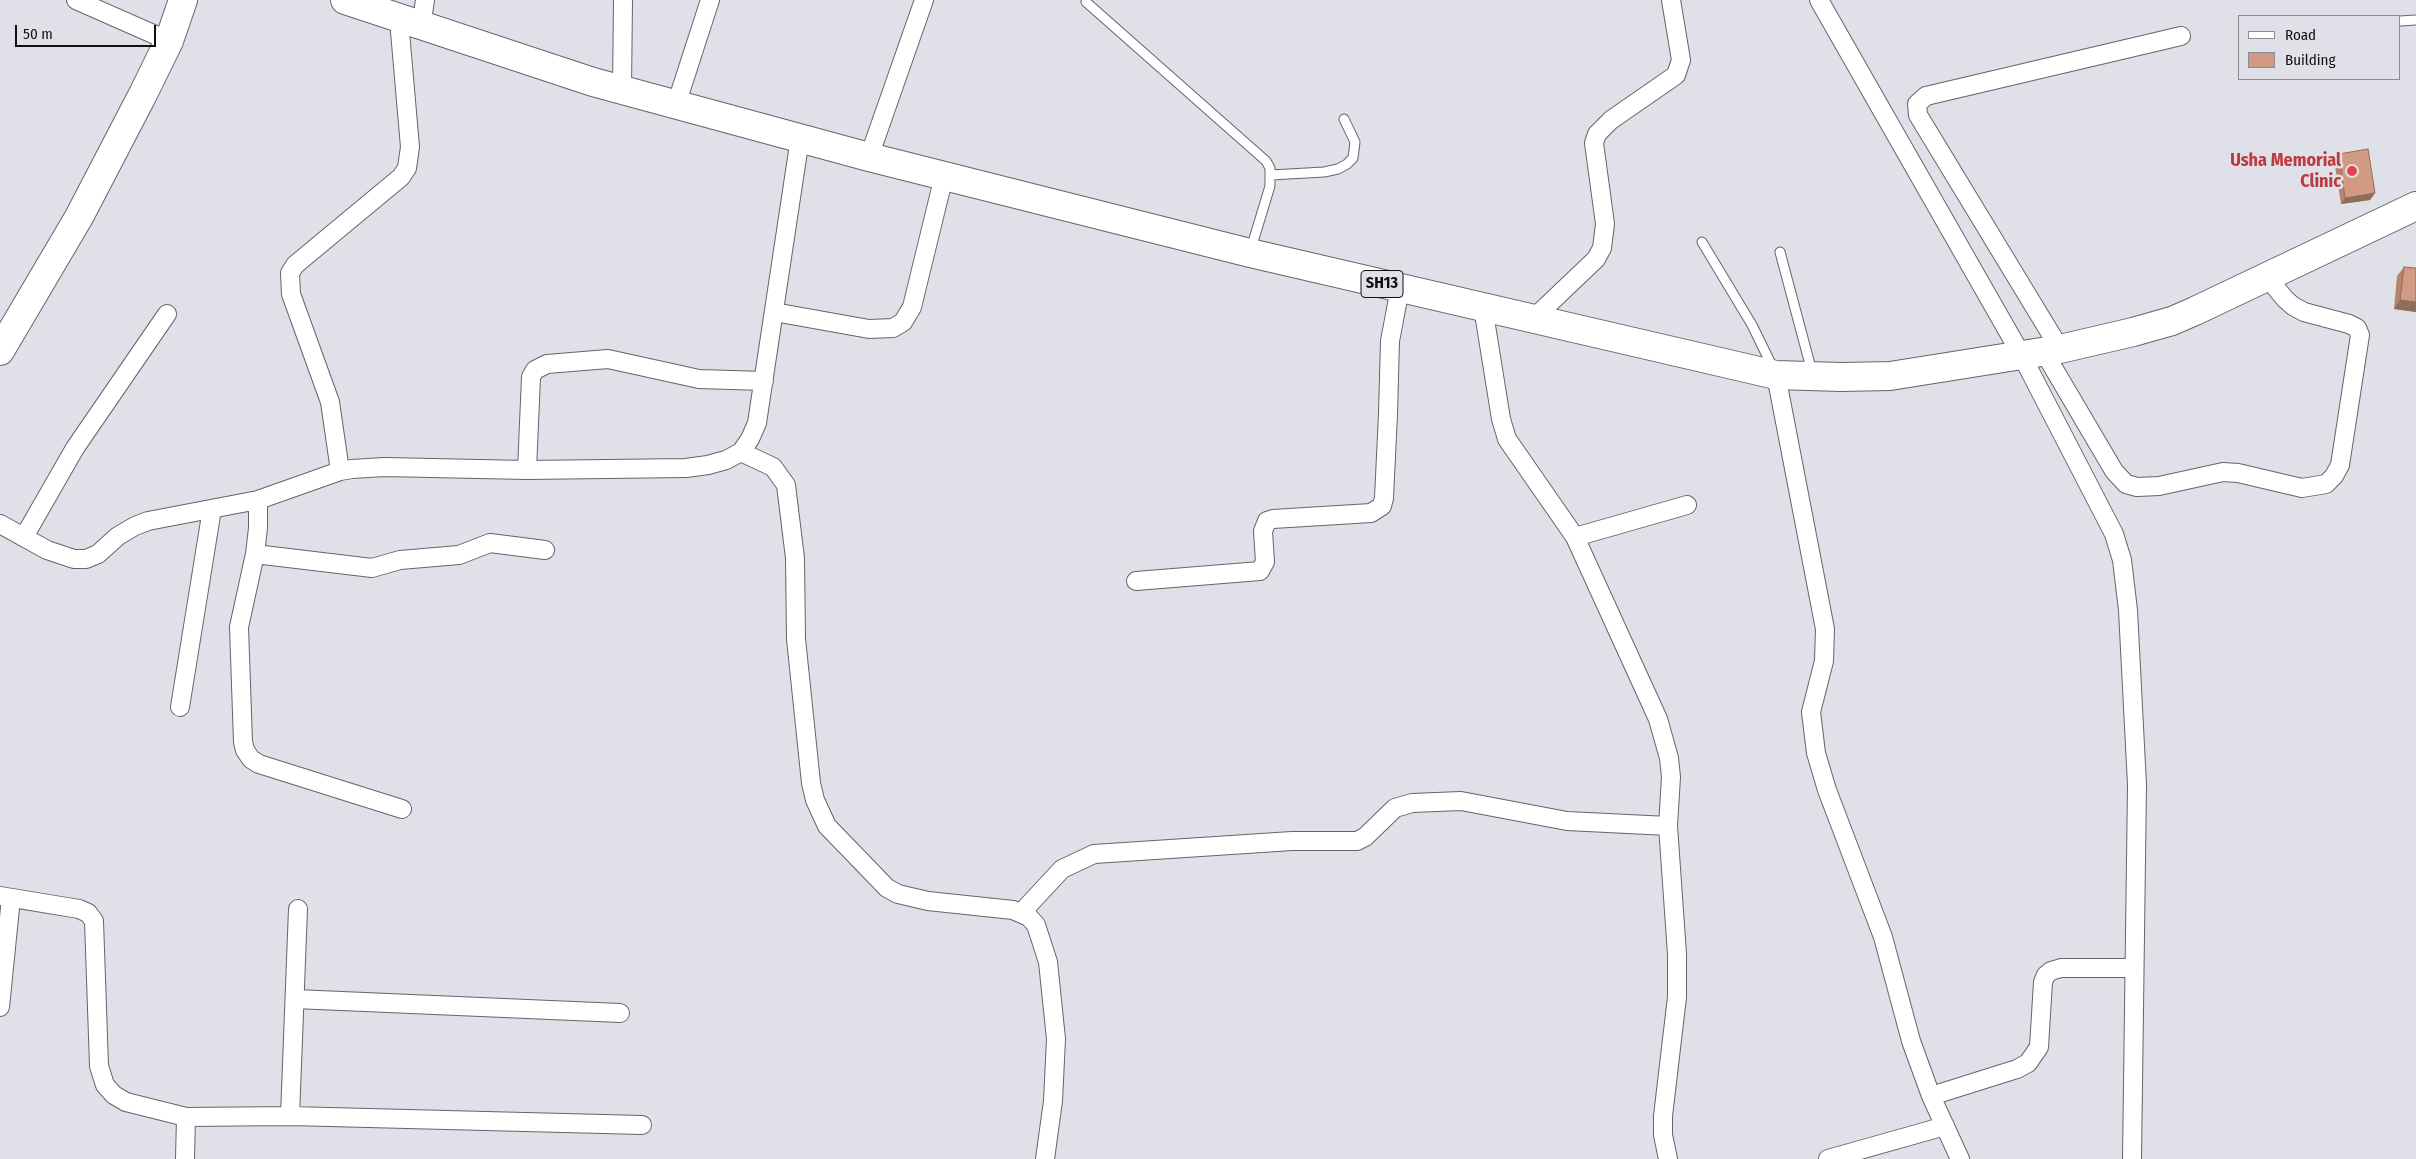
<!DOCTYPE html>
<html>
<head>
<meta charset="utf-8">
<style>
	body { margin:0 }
	#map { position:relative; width:2416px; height:1159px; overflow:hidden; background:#e0e0e8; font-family:"Fira Sans Condensed",sans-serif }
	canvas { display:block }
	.legend { position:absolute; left:2238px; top:15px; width:162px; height:65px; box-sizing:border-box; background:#e0e0e8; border:1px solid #8d8c92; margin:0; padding:6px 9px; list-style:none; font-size:15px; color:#100f12 }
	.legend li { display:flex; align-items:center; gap:10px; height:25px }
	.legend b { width:25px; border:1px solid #8d8c92 }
	.scale { position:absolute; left:15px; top:25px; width:141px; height:22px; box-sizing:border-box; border:2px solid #100f12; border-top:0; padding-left:6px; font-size:15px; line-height:18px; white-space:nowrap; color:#100f12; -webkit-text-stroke:4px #e0e0e8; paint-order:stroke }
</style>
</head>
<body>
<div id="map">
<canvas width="2416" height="1159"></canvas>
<ul class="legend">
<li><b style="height:6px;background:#fff"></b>Road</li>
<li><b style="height:14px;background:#d19a82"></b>Building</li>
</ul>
<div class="scale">50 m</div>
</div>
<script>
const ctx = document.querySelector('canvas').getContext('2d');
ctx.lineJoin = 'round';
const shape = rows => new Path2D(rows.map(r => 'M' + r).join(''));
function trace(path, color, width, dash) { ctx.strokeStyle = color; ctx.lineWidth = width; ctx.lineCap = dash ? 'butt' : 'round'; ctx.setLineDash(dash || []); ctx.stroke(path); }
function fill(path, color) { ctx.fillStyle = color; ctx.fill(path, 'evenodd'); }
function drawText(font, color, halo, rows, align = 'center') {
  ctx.font = font + ' "Fira Sans Condensed",sans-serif'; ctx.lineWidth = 5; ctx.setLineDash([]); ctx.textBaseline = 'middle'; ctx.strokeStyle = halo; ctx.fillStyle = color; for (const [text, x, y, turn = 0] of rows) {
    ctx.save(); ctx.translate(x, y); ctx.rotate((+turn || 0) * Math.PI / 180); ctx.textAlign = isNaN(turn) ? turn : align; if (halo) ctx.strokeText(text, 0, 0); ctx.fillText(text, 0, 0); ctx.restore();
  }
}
const service = shape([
	[1086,2,1266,161,1270,168,1270,186,1250,252],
	[2400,21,2416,20],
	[1271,175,1324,172,1338,169,1347,164,1353,158,1355,142,1344,119],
	[1702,242,1752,325,1773,368],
	[1780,252,1812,372]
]);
const minor = shape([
	[76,0,169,41],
	[1819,0,2022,356,2114,534,2122,560,2128,610,2137,785,2132,1159],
	[421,27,425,0],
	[622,90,623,0],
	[676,105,710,0],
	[869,157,924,0],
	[1483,307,1501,419,1507,439,1575,537,1658,719,1669,758,1671,777,1668,826,1677,954,1677,997,1663,1116,1663,1135,1668,1159],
	[774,312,869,329,893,328,903,322,912,307,944,176],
	[1533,319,1596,259,1602,248,1605,224,1594,143,1597,134,1611,120,1676,75,1681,60,1671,0],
	[2060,349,1918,115,1917,104,1926,96,2181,36],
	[2044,352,2114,471,2126,484,2137,487,2159,486,2223,472,2238,473,2302,488,2326,484,2334,476,2340,465,2360,335,2357,328,2349,324,2304,312,2293,306,2285,299,2267,277],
	[1776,375,1825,629,1824,661,1811,712,1816,753,1827,790,1883,937,1911,1041,1931,1096,1960,1159],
	[741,452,773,467,786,485,795,558,796,639,811,783,815,800,827,826,887,888,898,894,928,901,1013,910,1029,917,1036,925,1048,962,1056,1039,1053,1101,1045,1159],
	[527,470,531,377,535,370,547,364,608,359,699,379,764,381],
	[340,471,330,402,291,294,290,273,295,265,401,177,407,168,410,147,399,20],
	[258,500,258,528,255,554,239,627,243,742,245,750,251,759,259,764,402,809],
	[0,524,47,550,74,559,86,559,98,554,118,536,135,526,148,521,258,500,340,471,352,469,384,467,527,470,686,468,708,465,726,460,741,452,750,439,757,423,800,138],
	[24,537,75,448,167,314],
	[1575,537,1687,505],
	[255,554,372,568,400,560,459,555,490,543,545,550],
	[1136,581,1260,571,1265,562,1263,531,1267,521,1273,519,1371,513,1382,506,1384,498,1388,414,1390,341,1400,288],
	[180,707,212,509],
	[0,896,79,909,88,913,94,921,99,1066,105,1085,114,1095,126,1102,186,1117,290,1116,642,1125],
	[1022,912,1062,869,1094,854,1292,841,1357,841,1365,837,1395,808,1412,803,1461,801,1567,821,1668,826],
	[295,999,620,1013],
	[0,1007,11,898],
	[1931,1096,2017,1069,2028,1063,2039,1047,2043,982,2046,975,2051,971,2061,968,2134,968],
	[290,1116,298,909],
	[185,1159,186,1117],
	[1828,1159,1945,1126]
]);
const primary = shape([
	[345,0,593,82,869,157,1250,253,1776,375,1841,377,1890,376,2060,349,2133,332,2172,321,2195,311,2416,206],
	[0,351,79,217,143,94,169,41,183,0]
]);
trace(service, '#64646b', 11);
trace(minor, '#64646b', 20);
trace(primary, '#64646b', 30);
trace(service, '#fff', 9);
trace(minor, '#fff', 18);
trace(primary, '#fff', 28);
fill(shape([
	[2339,154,2375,193,2370,200,2341,204,2334,160],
	[2404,267,2416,312,2394,309,2397,276]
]), '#b48470');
fill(shape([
	[2375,193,2370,200,2341,204,2345,198],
	[2400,300,2416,302,2416,312,2394,309]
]), '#926c5b');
const building = shape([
	[2368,149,2375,193,2345,198,2339,154,2368,149],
	[2404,267,2416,268,2416,302,2400,300,2404,267]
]);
fill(building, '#d19a82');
trace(building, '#926c5b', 1);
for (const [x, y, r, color] of [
	[2352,171,6,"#e0444e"]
]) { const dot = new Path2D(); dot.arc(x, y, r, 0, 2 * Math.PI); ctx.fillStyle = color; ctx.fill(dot); trace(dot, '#e0e0e8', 2); }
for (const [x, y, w] of [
	[1382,284,42]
]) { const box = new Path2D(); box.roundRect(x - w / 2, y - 13.5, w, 27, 4); ctx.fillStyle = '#e0e0e8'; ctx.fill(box); trace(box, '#100f12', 1); }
drawText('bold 16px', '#100f12', null, [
	["SH13",1382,284]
]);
drawText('bold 18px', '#be3a42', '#e0e0e8', [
	["Usha Memorial",2341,161],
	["Clinic",2341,182]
], 'right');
</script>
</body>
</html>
